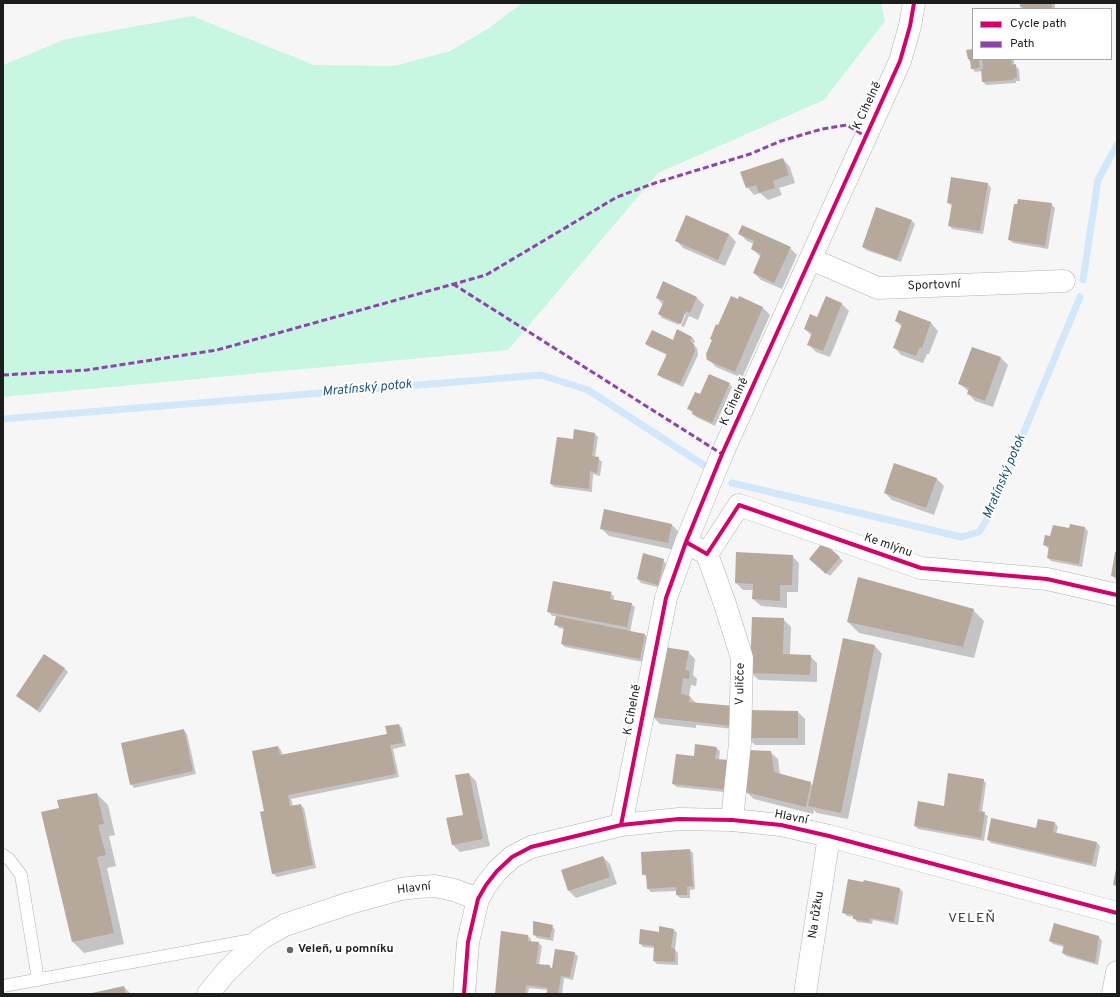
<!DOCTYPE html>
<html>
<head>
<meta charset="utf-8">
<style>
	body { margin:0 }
	#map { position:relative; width:1120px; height:997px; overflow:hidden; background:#f6f6f7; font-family:Overpass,sans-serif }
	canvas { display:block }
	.frame { position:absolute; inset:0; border:4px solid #1c1d1d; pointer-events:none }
	.legend { position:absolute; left:972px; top:8px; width:140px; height:52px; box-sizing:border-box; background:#fff; border:1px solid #a4a5a5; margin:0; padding:5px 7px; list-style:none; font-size:12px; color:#1c1d1d }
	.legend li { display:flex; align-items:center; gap:8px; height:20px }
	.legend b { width:20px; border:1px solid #a4a5a5 }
</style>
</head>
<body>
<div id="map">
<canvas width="1120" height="997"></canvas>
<div class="frame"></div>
<ul class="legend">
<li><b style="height:5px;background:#d6006c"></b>Cycle path</li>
<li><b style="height:5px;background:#8e44ad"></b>Path</li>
</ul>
</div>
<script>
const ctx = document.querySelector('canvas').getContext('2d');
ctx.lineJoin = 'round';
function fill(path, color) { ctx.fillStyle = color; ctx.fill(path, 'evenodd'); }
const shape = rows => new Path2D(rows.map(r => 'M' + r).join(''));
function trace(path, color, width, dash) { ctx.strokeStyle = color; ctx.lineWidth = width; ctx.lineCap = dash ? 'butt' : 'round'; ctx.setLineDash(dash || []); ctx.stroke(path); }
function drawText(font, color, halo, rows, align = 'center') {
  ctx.font = font + ' Overpass,sans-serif'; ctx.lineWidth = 4; ctx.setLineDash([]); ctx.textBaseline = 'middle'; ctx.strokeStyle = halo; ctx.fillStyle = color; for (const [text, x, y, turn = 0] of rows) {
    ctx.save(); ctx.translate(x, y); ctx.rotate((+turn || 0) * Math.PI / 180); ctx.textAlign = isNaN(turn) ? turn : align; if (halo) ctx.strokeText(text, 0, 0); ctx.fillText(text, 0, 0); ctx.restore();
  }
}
fill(shape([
	[522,3,881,3,885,21,824,100,658,173,508,350,3,397,3,65,66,39,192,16,314,65,394,66,450,51,489,28]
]), '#c7f7e1');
fill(shape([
	[1021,3,1055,3,1055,9,1023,9,1021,7],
	[968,50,973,50,973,59,1014,59,1014,65,1019,69,1020,81,1016,81,1016,83,986,85,983,82,982,71,975,72,972,68,971,62,968,59],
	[783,159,790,167,795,183,779,188,782,195,768,200,760,193,754,195,747,187],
	[952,178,988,184,991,188,983,234,952,229,949,225,952,206,948,202],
	[1051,204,1055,208,1048,249,1013,243,1009,239],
	[911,220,915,224,901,262,866,250,863,247],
	[739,233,790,248,797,255,782,289,761,280,754,273,761,257,752,249,754,244,747,241],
	[729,234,736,242,725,266,683,248,676,240],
	[663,283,697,298,704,305,698,320,689,316,684,327,681,326,686,314,684,314,679,325,662,318,659,314,663,305,657,298],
	[739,298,763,308,770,315,742,378,716,367,708,359,713,341,711,339,718,327],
	[842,304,849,311,830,357,816,352,808,344,812,336,805,329,818,318],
	[899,311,931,323,938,331,929,354,927,354,923,363,901,355,894,347,902,327,896,321],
	[692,337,695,341,693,344,697,348,698,355,683,387,662,378,658,374,667,355,650,347,646,344,674,342],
	[973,348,1001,358,1008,365,993,407,975,401,968,393,969,392,960,384],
	[729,384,732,387,715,426,696,417,688,408,701,396],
	[595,434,598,437,595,458,598,458,602,462,600,476,593,474,592,492,554,487,551,484,574,440],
	[936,478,944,486,934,515,892,500,885,493],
	[605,510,672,525,679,532,675,550,609,536,601,528],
	[1085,528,1088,531,1082,567,1051,561,1048,558,1049,549,1044,545,1051,537,1070,529],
	[823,543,843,561,830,576,813,562],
	[1117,553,1117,580,1112,576],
	[792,556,799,563,798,592,787,592,787,608,761,606,753,599,753,590,743,590,736,583],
	[663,560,666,564,661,588,641,583,638,579],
	[610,593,614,596,613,601,631,604,635,607,630,632,645,635,648,638,643,662,565,647,562,644,564,629,559,628,556,625,557,616,552,616,549,612],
	[973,610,984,621,974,658,859,633,848,622],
	[783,619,791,627,790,655,810,656,817,663,817,682,759,680,751,673],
	[875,646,882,654,848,819,817,813,814,810,813,814,754,799,746,792,770,752,778,759,780,775,810,783,813,786],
	[688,652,695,659,693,675,697,679,696,686,691,685,689,696,697,704,734,729,696,725,696,728,660,724,653,717],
	[64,668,68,672,40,713,17,696],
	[798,712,805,719,805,745,755,745,748,738],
	[399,725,402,728,406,746,393,749,399,777,291,799,293,806,300,805,304,808,316,868,277,877,273,873,265,812,278,747,281,750,283,755,388,734],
	[183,730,187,734,196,774,134,788,131,784],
	[716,748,720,751,719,760,733,793,677,787,673,784,695,757],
	[469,774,476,781,490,846,460,852,453,845,464,815,456,776],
	[983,780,986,783,982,813,988,816,984,841,918,829,915,826],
	[97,794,108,805,115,835,109,836,116,866,107,868,124,944,84,953,73,942,43,813,61,809],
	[1055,823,1058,827,1056,834,1097,843,1100,846,1096,867,991,843,988,839,1037,829],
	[690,850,693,853,695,889,690,890,690,898,680,898,677,895,677,891,651,892,648,889,647,877,643,874],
	[603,857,610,864,617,884,576,898,569,891],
	[900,889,903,892,898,925,873,920,872,924,857,922,854,917,847,916,843,912],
	[1055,924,1099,937,1102,941,1098,965,1066,956,1063,953,1064,947,1053,944,1050,941],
	[552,926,555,930,553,941,537,938,534,934],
	[660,927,674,930,677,933,675,950,678,953,678,965,657,964,654,961,655,948,643,947,640,943,659,933],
	[528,936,531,939,531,942,538,943,542,946,539,965,550,966,552,969,574,953,578,956,573,980,564,978,562,994,547,994,548,990,529,988,528,994,496,994],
	[124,987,131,994,94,994]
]), '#0003');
trace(shape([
	[1083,280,1098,180,1117,145],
	[3,419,541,375,588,390,707,467],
	[732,483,961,537,979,532,989,516,1080,297]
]), '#d1e7fa', 7);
fill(shape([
	[1020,3,1052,3,1052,9,1022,9,1022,7,1020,7],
	[973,49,973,59,979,59,980,68,971,69,970,59,968,59,966,50],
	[982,59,1011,59,1012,65,1016,64,1017,78,1013,78,1013,80,982,82,981,69,983,69],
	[783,158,789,175,773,181,775,188,759,193,756,185,746,188,740,172],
	[951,177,988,183,980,231,948,226,952,204,947,203],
	[1018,199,1052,203,1045,246,1008,240,1014,204,1017,204],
	[876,207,912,220,897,260,862,247],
	[686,215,729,234,718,260,675,241],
	[742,225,791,247,774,283,753,273,761,254,751,249,754,241,738,234],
	[663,281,697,297,690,313,686,311,681,324,658,314,664,301,656,298],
	[731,296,738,299,739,296,763,307,735,372,707,360,706,354,712,340,710,339,716,324,718,325],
	[826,296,842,303,823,351,807,345,812,333,804,329,810,314,817,317],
	[899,310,931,322,922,348,920,347,916,356,893,348,902,324,895,321],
	[677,329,692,337,690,341,694,344,695,351,680,384,657,375,667,354,645,344,652,330,673,340],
	[972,347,1001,357,985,401,967,394,969,388,958,384],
	[709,374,730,383,712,423,692,414,693,411,687,409,695,392,700,394],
	[574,429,595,433,592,456,599,457,597,473,590,471,589,489,550,484,557,437,573,439],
	[894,463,937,478,926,508,884,493],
	[604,509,672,524,668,543,600,529],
	[1070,524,1085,527,1079,564,1047,558,1049,546,1043,545,1045,535,1050,536,1053,525,1069,528],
	[823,542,840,557,826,574,809,559],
	[736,552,793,555,792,585,780,585,780,601,752,599,753,584,735,583],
	[1115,552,1117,552,1117,577,1111,576],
	[643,553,664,559,658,585,637,579],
	[858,577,974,609,963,647,847,622],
	[553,581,612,592,611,593,610,599,632,603,627,627,547,612],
	[556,616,645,634,640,659,561,644,564,627,554,625],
	[752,617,784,618,783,654,811,655,810,675,750,673],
	[843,638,875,645,841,813,808,806],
	[664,647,689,651,685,670,690,671,689,679,683,678,681,694,690,696,689,702,734,706,731,726,652,717],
	[44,654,65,668,37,710,16,696],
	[747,710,798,711,798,738,747,738],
	[399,724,403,743,390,745,396,774,288,795,290,806,301,804,313,865,272,874,260,812,264,811,252,751,278,746,280,755,387,734,385,726],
	[184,729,193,771,130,785,121,743],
	[695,744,717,747,715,759,731,760,730,790,672,784,676,754,694,756],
	[746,750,771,751,774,772,811,782,806,807,745,792],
	[469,773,483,839,452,845,446,818,463,815,455,775],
	[948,773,984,779,979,811,985,812,981,838,914,826,918,801,944,806],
	[97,793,104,824,98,825,106,855,97,857,114,933,72,942,41,812,59,808,57,800],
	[991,818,1036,828,1038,819,1055,822,1053,832,1097,842,1092,864,987,840],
	[690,849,693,886,687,887,687,895,676,895,676,887,647,889,646,874,642,875,641,852],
	[603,856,610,877,568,891,561,870],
	[1116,869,1117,869,1117,886,1113,885],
	[848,879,863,882,864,880,900,888,894,922,870,918,869,922,853,919,853,915,842,913],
	[533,921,553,925,550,938,533,935],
	[1054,923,1099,936,1095,963,1062,953,1064,945,1049,941],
	[659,926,674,929,671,948,675,949,675,962,653,961,654,946,639,944,640,929,659,932],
	[501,931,528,935,528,941,539,942,536,964,550,965,550,968,552,968,555,949,575,952,570,977,561,976,558,994,546,994,548,988,526,985,525,994,495,994],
	[124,986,126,994,93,994,92,993]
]), '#b6a89a');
const lane = shape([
	[3,855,9,859,21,875,38,980],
	[3,986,257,939]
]);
const street = shape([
	[811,259,878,288,1064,281],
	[686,542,707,554,739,505,921,568,1047,579,1117,595],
	[707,554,725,604,742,658,740,743,732,820],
	[805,994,829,836],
	[1113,994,1117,972]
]);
const secondary = shape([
	[621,825,666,598,686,542,722,454,900,61,910,26,914,3],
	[208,994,226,972,260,939,285,925,350,903,401,889,418,887,435,886,454,890,478,899],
	[464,994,468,942,478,899,486,885,497,871,512,857,531,847,621,825,679,819,732,820,781,825,829,836,1117,913]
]);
trace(lane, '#b2b2b3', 13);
trace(street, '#b2b2b3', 23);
trace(secondary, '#b2b2b3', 23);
trace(lane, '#fefefe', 12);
trace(street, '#fefefe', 22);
trace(secondary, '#fefefe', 22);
trace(shape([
	[453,284,722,454],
	[3,375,87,370,217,350,486,275,617,197,655,183,750,154,781,141,822,129,847,125,865,136]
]), '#8e44ad', 3, [6, 3]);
trace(shape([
	[686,542,707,554,739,505,921,568,1047,579,1117,595],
	[621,825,666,598,686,542,722,454,900,61,910,26,914,3],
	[464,994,468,942,478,899,486,885,497,871,512,857,531,847,621,825,679,819,732,820,781,825,829,836,1117,913]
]), '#d6006c', 4);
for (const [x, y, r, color] of [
	[290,950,4,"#686969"]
]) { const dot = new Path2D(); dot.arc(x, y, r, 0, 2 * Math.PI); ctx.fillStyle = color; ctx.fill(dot); trace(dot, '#fff', 1.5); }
drawText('12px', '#1c1d1d', '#fff', [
	["K Cihelně",868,106,-65],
	["Sportovní",934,286,-2],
	["K Cihelně",735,402,-65],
	["Ke mlýnu",888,546,19],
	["V uličce",741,684,-89],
	["K Cihelně",633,710,-79],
	["Hlavní",791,818,11],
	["Hlavní",414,889,-7],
	["Na růžku",817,915,-81]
]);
drawText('bold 12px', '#1c1d1d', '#fff', [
	["Veleň, u pomníku",298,950]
], 'left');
drawText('italic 13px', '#18547e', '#fff', [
	["Mratínský potok",367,389,-5],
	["Mratínský potok",1005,477,-67]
]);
ctx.letterSpacing = '1px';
drawText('14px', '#404141', '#fff', [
	["VELEŇ",972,919]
]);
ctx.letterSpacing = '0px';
</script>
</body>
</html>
